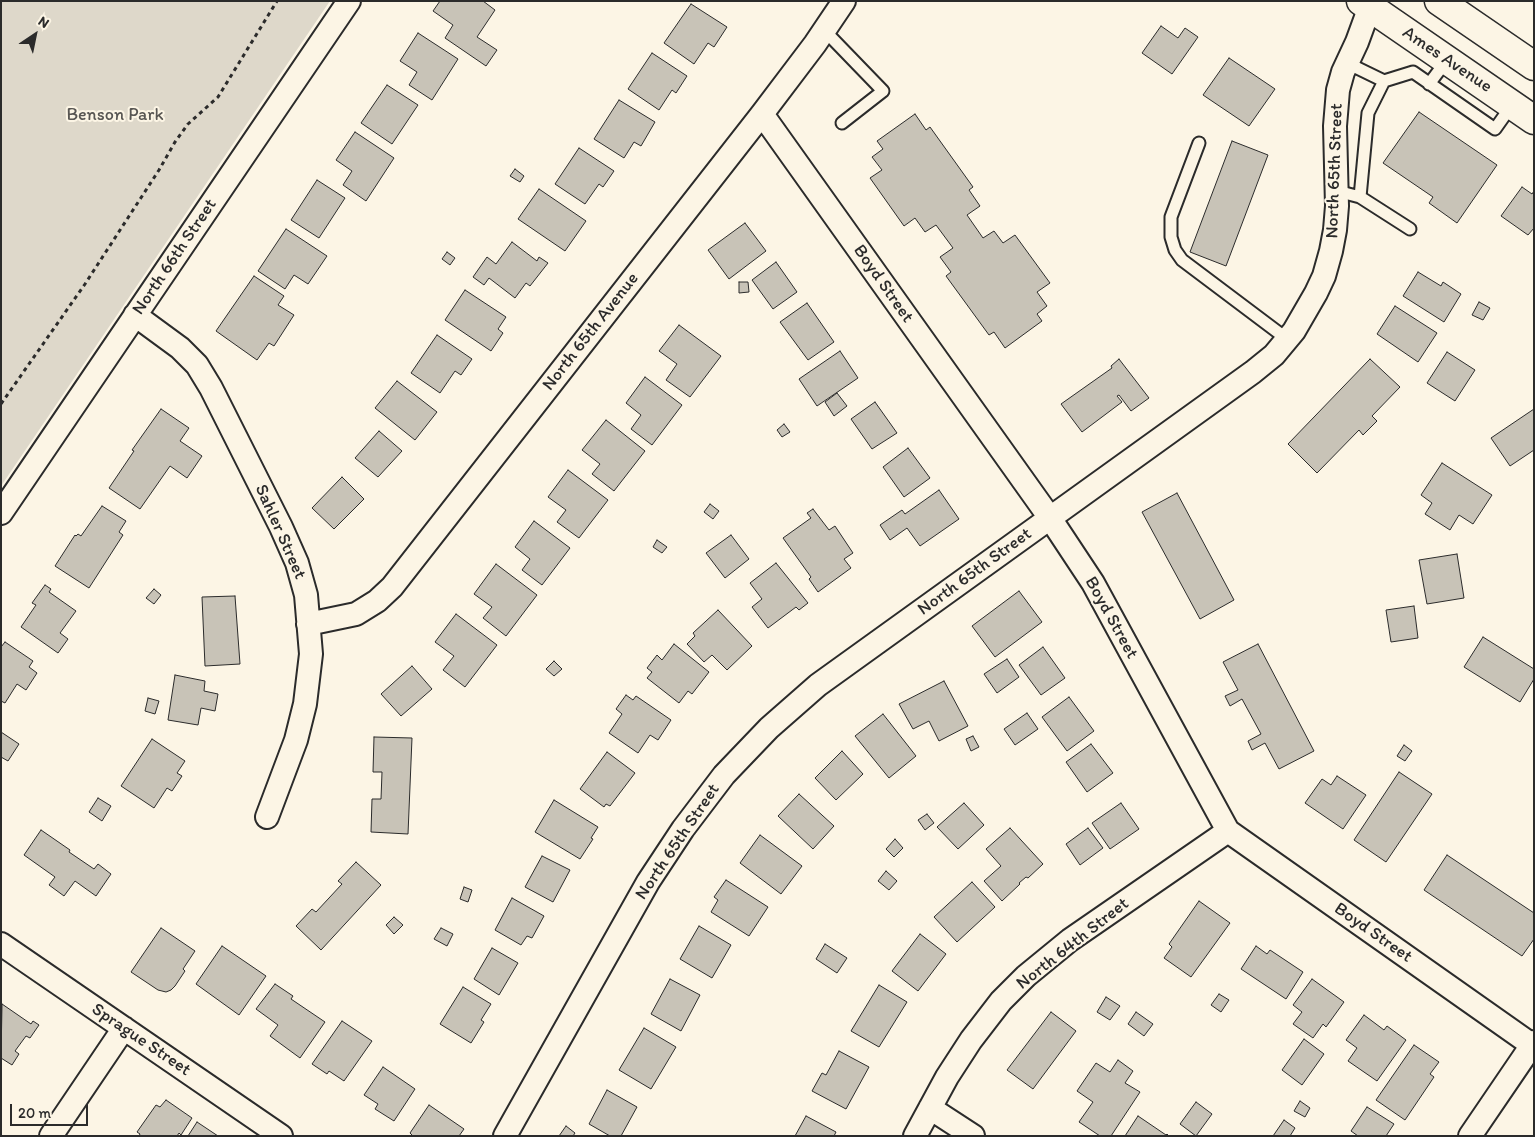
<!DOCTYPE html>
<html>
<head>
<meta charset="utf-8">
<style>
	body { margin:0 }
	#map { position:relative; width:1535px; height:1137px; overflow:hidden; background:#fcf5e5; font-family:Itim,sans-serif }
	canvas { display:block }
	.frame { position:absolute; inset:0; border:2px solid #2b2b2b; pointer-events:none }
	.north { position:absolute; left:10px; top:10px; width:50px; height:50px; -webkit-text-stroke:4px #fcf5e5; paint-order:stroke; rotate:34deg; font-size:14px; font-weight:700; line-height:20px; text-align:center; color:#2b2b2b }
	.north::after { content:''; display:block; margin:auto; width:18px; height:22px; background:#2b2b2b; clip-path:polygon(50% 0,100% 100%,50% 72%,0 100%) }
	.scale { position:absolute; left:10px; top:1104px; width:78px; height:22px; box-sizing:border-box; border:2px solid #2b2b2b; border-top:0; padding-left:6px; font-size:15px; line-height:18px; white-space:nowrap; color:#2b2b2b; -webkit-text-stroke:4px #fcf5e5; paint-order:stroke }
</style>
</head>
<body>
<div id="map">
<canvas width="1535" height="1137"></canvas>
<div class="frame"></div>
<div class="north">N</div>
<div class="scale">20 m</div>
</div>
<script>
const ctx = document.querySelector('canvas').getContext('2d');
ctx.lineJoin = 'round';
function fill(path, color) { ctx.fillStyle = color; ctx.fill(path, 'evenodd'); }
const shape = rows => new Path2D(rows.map(r => 'M' + r).join(''));
function trace(path, color, width, dash) { ctx.strokeStyle = color; ctx.lineWidth = width; ctx.lineCap = dash ? 'butt' : 'round'; ctx.setLineDash(dash || []); ctx.stroke(path); }
function drawText(font, color, halo, rows, align = 'center') {
  ctx.font = font + ' Itim,sans-serif'; ctx.lineWidth = 4; ctx.setLineDash([]); ctx.textBaseline = 'middle'; ctx.strokeStyle = halo; ctx.fillStyle = color; for (const [text, x, y, turn = 0] of rows) {
    ctx.save(); ctx.translate(x, y); ctx.rotate((+turn || 0) * Math.PI / 180); ctx.textAlign = isNaN(turn) ? turn : align; if (halo) ctx.strokeText(text, 0, 0); ctx.fillText(text, 0, 0); ctx.restore();
  }
}
fill(shape([
	[1,1,330,1,1,486]
]), '#ded8ca');
const building = shape([
	[440,1,483,1,495,10,477,37,497,50,486,66,445,38,453,25,433,11,440,1],
	[691,4,727,27,714,47,708,43,694,64,664,43,691,4],
	[1161,26,1178,38,1185,28,1198,37,1172,74,1142,53,1161,26],
	[418,33,458,59,432,100,409,85,417,72,400,61,418,33],
	[652,53,687,76,676,93,672,90,659,110,628,89,652,53],
	[1229,58,1275,89,1249,126,1203,95,1229,58],
	[387,85,418,105,392,144,361,123,387,85],
	[619,100,655,122,641,146,634,142,624,158,594,139,619,100],
	[1419,112,1497,165,1457,223,1429,203,1433,197,1383,163,1419,112],
	[915,114,926,130,930,127,973,187,969,190,980,206,967,215,983,238,994,231,1003,243,1015,235,1050,283,1037,292,1047,306,1037,314,1042,321,1005,348,994,332,989,335,946,276,951,272,940,257,953,248,936,225,925,232,915,218,904,226,870,178,882,170,872,157,883,149,877,141,915,114],
	[355,132,394,158,366,201,343,185,352,171,336,160,355,132],
	[1232,141,1268,155,1226,266,1190,252,1232,141],
	[579,148,614,171,603,187,599,184,585,204,555,184,579,148],
	[515,169,524,176,520,182,510,176,515,169],
	[317,180,345,198,319,238,291,220,317,180],
	[1522,187,1532,194,1534,191,1534,228,1528,235,1501,216,1522,187],
	[539,189,586,221,565,251,518,219,539,189],
	[745,223,766,251,729,279,708,250,745,223],
	[286,229,327,256,308,284,294,275,285,289,258,271,286,229],
	[512,242,537,261,539,257,548,263,530,286,526,283,515,298,489,278,484,285,473,277,487,257,496,264,512,242],
	[447,252,455,258,450,265,442,259,447,252],
	[776,262,797,292,773,309,752,280,776,262],
	[1418,272,1441,286,1443,282,1461,294,1444,322,1403,296,1418,272],
	[254,276,284,296,278,305,294,315,274,346,269,343,257,360,216,331,254,276],
	[739,282,748,282,749,292,739,293,739,282],
	[465,290,506,317,498,329,503,333,491,351,445,320,465,290],
	[1479,302,1490,308,1483,320,1472,315,1479,302],
	[807,303,834,342,808,360,780,322,807,303],
	[1395,306,1437,333,1418,362,1377,334,1395,306],
	[679,325,721,356,690,397,666,380,677,364,659,351,679,325],
	[437,335,472,359,461,375,455,371,440,393,411,373,437,335],
	[840,351,858,378,817,406,799,379,840,351],
	[1447,352,1475,370,1455,401,1427,383,1447,352],
	[1119,359,1149,398,1131,411,1119,395,1117,396,1122,402,1082,432,1061,404,1112,368,1111,366,1119,359],
	[1370,359,1400,387,1372,416,1377,421,1363,435,1359,430,1317,473,1288,444,1370,359],
	[645,377,682,405,652,445,631,429,641,415,626,403,645,377],
	[397,381,437,412,415,440,375,408,397,381],
	[837,393,847,406,834,416,825,402,837,393],
	[875,402,897,433,872,449,851,419,875,402],
	[161,409,189,428,180,441,202,456,187,478,170,466,140,509,109,488,134,451,132,450,161,409],
	[1534,409,1534,450,1510,466,1491,438,1534,409],
	[606,420,645,451,614,491,592,474,600,464,582,450,606,420],
	[784,424,790,432,782,437,777,430,784,424],
	[379,431,402,451,378,477,355,458,379,431],
	[908,448,930,478,904,497,883,467,908,448],
	[1442,463,1492,495,1473,524,1459,515,1450,530,1425,514,1432,503,1421,495,1442,463],
	[568,470,608,500,579,538,557,522,566,510,548,497,568,470],
	[342,477,364,499,334,529,312,508,342,477],
	[939,490,959,519,920,546,907,528,890,540,880,525,902,510,905,514,939,490],
	[1177,493,1234,600,1200,619,1142,512,1177,493],
	[710,504,719,511,713,519,704,512,710,504],
	[102,506,126,521,119,532,123,535,89,588,55,566,75,535,76,536,78,534,81,536,102,506],
	[813,509,829,530,835,526,853,553,844,559,851,568,818,592,809,579,811,577,783,538,811,518,807,513,813,509],
	[534,521,570,548,542,585,522,570,530,559,515,547,534,521],
	[731,535,749,559,725,578,706,553,731,535],
	[657,540,667,547,662,553,653,547,657,540],
	[1457,554,1464,598,1427,604,1419,560,1457,554],
	[776,563,808,603,799,610,796,607,768,628,752,607,762,599,750,583,776,563],
	[496,564,537,595,506,636,483,618,492,607,474,594,496,564],
	[45,585,51,589,49,592,76,611,60,633,68,639,58,653,21,627,36,605,32,603,45,585],
	[154,589,161,595,154,604,146,598,154,589],
	[1019,591,1042,622,995,657,972,626,1019,591],
	[235,596,240,664,205,666,202,597,235,596],
	[1414,606,1418,638,1391,642,1386,610,1414,606],
	[718,610,752,646,727,670,712,655,704,662,687,644,695,636,693,633,718,610],
	[456,614,497,645,465,687,443,670,454,656,435,642,456,614],
	[1483,637,1534,669,1534,679,1520,702,1464,667,1483,637],
	[5,642,33,661,29,667,37,673,26,690,17,684,5,703,1,701,1,647,5,642],
	[674,644,709,672,692,694,688,691,679,703,647,678,652,672,647,668,657,655,662,660,674,644],
	[1258,644,1314,751,1279,769,1265,743,1252,750,1248,741,1261,734,1242,699,1230,706,1225,696,1238,690,1223,662,1258,644],
	[1043,647,1065,678,1041,695,1019,665,1043,647],
	[1007,659,1019,677,997,693,984,674,1007,659],
	[554,661,562,669,554,676,546,669,554,661],
	[412,666,432,689,401,716,381,694,412,666],
	[175,675,205,681,204,691,218,694,215,711,201,708,198,725,168,720,175,675],
	[944,681,968,726,939,741,929,721,913,729,899,704,944,681],
	[626,695,633,700,636,696,671,720,658,740,650,735,638,753,609,733,622,714,616,709,626,695],
	[1069,697,1094,731,1067,751,1042,717,1069,697],
	[148,698,159,701,155,714,145,711,148,698],
	[1027,713,1038,729,1015,745,1004,729,1027,713],
	[883,714,916,756,889,778,855,736,883,714],
	[1,732,19,744,8,761,1,757,1,732],
	[973,736,979,747,971,751,966,739,973,736],
	[374,737,412,738,408,834,371,832,372,799,381,799,382,772,373,772,374,737],
	[152,739,185,761,177,773,182,776,172,791,167,788,154,808,121,786,152,739],
	[1091,744,1113,773,1087,792,1066,762,1091,744],
	[1404,745,1412,751,1405,761,1397,756,1404,745],
	[842,751,863,774,836,800,815,778,842,751],
	[607,752,635,773,610,806,606,804,604,807,580,789,607,752],
	[1399,772,1432,794,1386,862,1354,840,1399,772],
	[1337,776,1366,795,1343,829,1305,803,1322,779,1331,785,1337,776],
	[799,794,834,826,813,849,778,816,799,794],
	[98,798,111,806,102,821,89,812,98,798],
	[554,800,598,827,591,838,593,839,580,859,535,832,554,800],
	[964,803,984,825,958,849,937,827,964,803],
	[1121,803,1139,829,1110,849,1092,823,1121,803],
	[927,814,934,823,925,830,918,820,927,814],
	[1010,828,1043,864,1028,878,1026,877,1019,883,1020,884,1002,901,984,881,1001,866,986,849,1010,828],
	[1088,828,1103,848,1080,865,1066,844,1088,828],
	[41,830,70,850,69,852,94,869,98,864,111,874,96,896,75,881,64,896,49,885,55,877,24,855,41,830],
	[760,835,802,866,781,894,740,863,760,835],
	[895,839,903,848,894,857,886,849,895,839],
	[1447,855,1534,913,1534,939,1522,956,1424,890,1447,855],
	[542,856,570,870,553,902,525,887,542,856],
	[356,862,381,885,321,950,296,926,312,909,316,912,342,884,338,881,356,862],
	[886,871,897,881,889,890,878,881,886,871],
	[726,880,768,907,749,936,711,912,718,900,714,897,726,880],
	[972,882,995,907,957,942,934,917,972,882],
	[464,887,472,890,468,902,460,899,464,887],
	[512,898,544,916,532,938,527,936,521,945,495,930,512,898],
	[1199,901,1230,923,1191,977,1164,958,1172,947,1169,944,1199,901],
	[394,917,403,925,394,934,386,925,394,917],
	[699,926,731,945,712,978,680,959,699,926],
	[161,928,195,951,183,969,185,971,175,986,171,990,166,992,158,990,131,972,161,928],
	[441,928,453,934,447,946,434,939,441,928],
	[920,934,946,954,918,991,892,971,920,934],
	[825,944,847,958,837,973,816,959,825,944],
	[222,946,266,976,239,1015,196,984,222,946],
	[1256,946,1267,954,1270,950,1303,972,1286,999,1241,969,1256,946],
	[492,948,518,963,499,995,474,979,492,948],
	[670,979,700,995,681,1031,651,1014,670,979],
	[1312,979,1344,1002,1326,1027,1323,1024,1313,1038,1293,1024,1302,1012,1293,1005,1312,979],
	[275,984,293,996,291,999,325,1022,300,1058,270,1036,278,1025,256,1009,275,984],
	[879,985,907,1002,879,1047,851,1031,879,985],
	[463,987,491,1004,481,1020,484,1022,471,1043,440,1024,463,987],
	[1219,994,1229,1000,1221,1012,1211,1005,1219,994],
	[1106,997,1120,1006,1110,1020,1097,1012,1106,997],
	[2,1004,31,1024,33,1021,39,1025,30,1038,26,1036,15,1051,19,1054,12,1065,1,1058,2,1004],
	[1051,1012,1076,1031,1033,1089,1007,1070,1051,1012],
	[1136,1012,1153,1024,1144,1036,1128,1024,1136,1012],
	[1364,1015,1384,1030,1387,1026,1406,1040,1377,1081,1348,1061,1357,1048,1346,1040,1364,1015],
	[342,1021,372,1041,344,1081,329,1071,327,1074,312,1064,342,1021],
	[644,1028,676,1047,651,1089,619,1070,644,1028],
	[1304,1039,1324,1054,1302,1085,1282,1070,1304,1039],
	[1414,1045,1439,1062,1430,1074,1434,1077,1405,1120,1376,1100,1414,1045],
	[839,1051,869,1067,846,1109,812,1091,822,1073,826,1075,839,1051],
	[1118,1060,1133,1071,1125,1083,1140,1092,1111,1136,1100,1136,1079,1122,1093,1102,1077,1091,1096,1063,1110,1072,1118,1060],
	[383,1067,415,1089,394,1121,375,1109,378,1104,364,1095,383,1067],
	[607,1090,637,1107,621,1136,610,1136,589,1124,607,1090],
	[166,1100,192,1118,181,1135,179,1133,177,1136,139,1136,140,1134,137,1132,156,1105,160,1107,166,1100],
	[1300,1101,1310,1108,1305,1117,1294,1111,1300,1101],
	[1196,1102,1212,1114,1196,1136,1180,1124,1196,1102],
	[429,1105,464,1129,459,1136,413,1136,410,1133,429,1105],
	[1367,1107,1394,1124,1386,1136,1358,1136,1351,1131,1367,1107],
	[806,1116,836,1132,834,1136,795,1136,806,1116],
	[1138,1116,1166,1135,1167,1134,1169,1136,1125,1136,1138,1116],
	[1284,1120,1295,1128,1290,1136,1273,1136,1284,1120],
	[197,1122,218,1136,188,1136,197,1122],
	[566,1126,575,1133,573,1136,559,1136,566,1126]
]);
fill(building, '#c8c3b7');
trace(building, '#2b2b2b', 1);
const lane = shape([
	[824,30,883,91,842,123],
	[1384,81,1413,72,1495,129,1512,105],
	[1429,84,1447,60],
	[1199,143,1171,217,1171,237,1175,250,1182,260,1287,339],
	[1337,191,1360,197,1368,113,1384,81,1347,63],
	[1360,197,1410,229]
]);
const street = shape([
	[762,114,1050,518,1093,583,1228,831,1532,1045],
	[135,315,180,348,197,365,211,388,281,527,297,563,306,595,311,654,305,704,296,740,267,817],
	[1,513,349,1],
	[308,624,356,614,377,601,392,587,762,114,815,44,844,1],
	[1,944,281,1136],
	[930,1108,973,1136],
	[51,1136,124,1028],
	[505,1136,648,882,683,829,724,775,769,728,818,685,1253,372,1274,355,1294,331,1316,293,1324,276,1331,251,1335,230,1337,206,1335,126,1338,90,1343,72,1357,42,1372,1],
	[915,1136,947,1077,971,1040,1001,1001,1026,976,1070,940,1228,831],
	[1470,1136,1534,1042]
]);
const primary = shape([
	[1361,1,1534,120],
	[1439,1,1534,66]
]);
trace(lane, '#2b2b2b', 15);
trace(street, '#2b2b2b', 26);
trace(primary, '#2b2b2b', 31);
trace(shape([
	[1,404,85,284,159,170,175,142,188,124,218,97,277,1]
]), '#2b2b2b', 3, [4, 4]);
trace(lane, '#fcf5e5', 11);
trace(street, '#fcf5e5', 22);
trace(primary, '#fcf5e5', 28);
drawText('18px', '#2b2b2b', '#fcf5e5', [
	["Ames Avenue",1447,60,34],
	["North 65th Street",1335,171,-88],
	["North 66th Street",175,257,-56],
	["Boyd Street",883,284,55],
	["North 65th Avenue",591,332,-52],
	["Sahler Street",280,532,66],
	["North 65th Street",975,572,-36],
	["Boyd Street",1111,618,61],
	["North 65th Street",678,842,-56],
	["Boyd Street",1373,933,35],
	["North 64th Street",1073,944,-38],
	["Sprague Street",141,1040,34]
]);
drawText('18px', '#585653', '#fcf5e5', [
	["Benson Park",115,115]
]);
</script>
</body>
</html>
